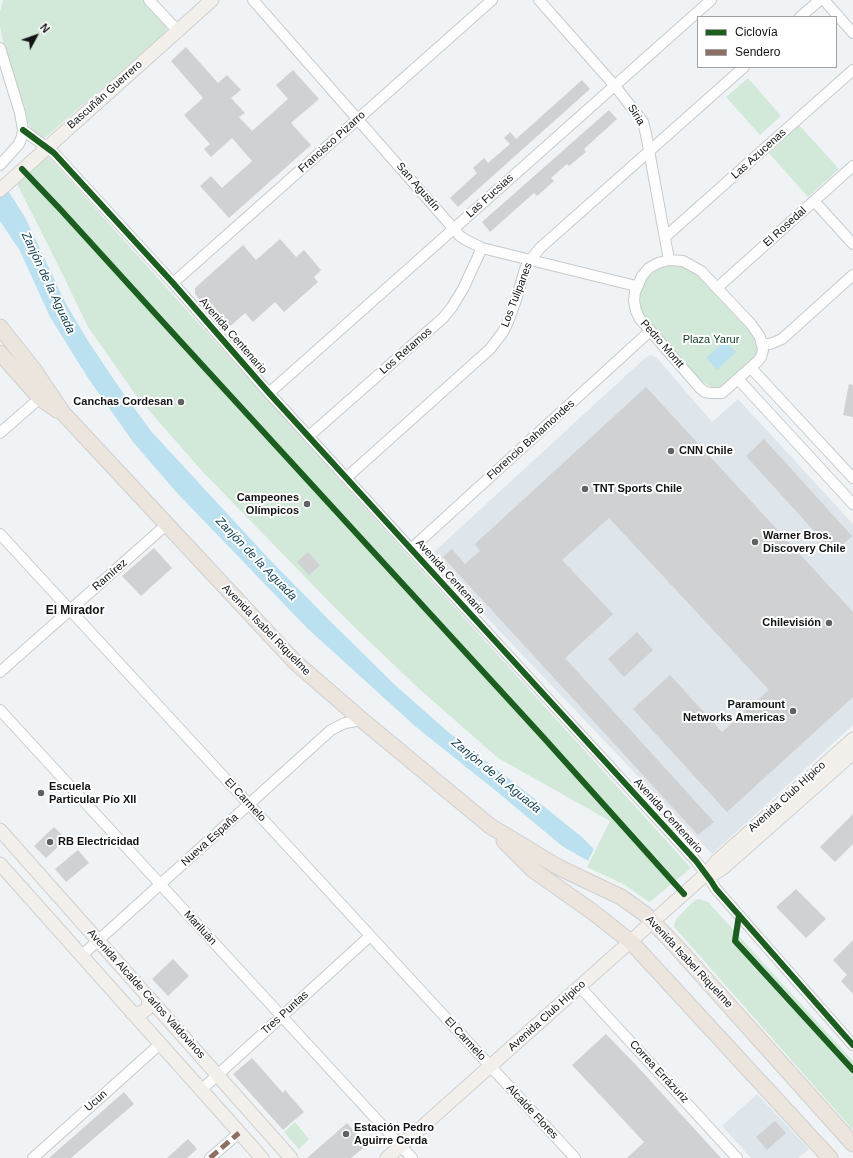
<!DOCTYPE html>
<html>
<head>
<meta charset="utf-8">
<style>
	body { margin:0 }
	#map { position:relative; width:853px; height:1158px; overflow:hidden; background:#f0f3f5; font-family:Arial,sans-serif }
	canvas { display:block }
	.legend { position:absolute; left:697px; top:16px; width:140px; height:52px; box-sizing:border-box; background:#fff; border:1px solid #a0a1a1; margin:0; padding:5px 7px; list-style:none; font-size:12px; color:#111314 }
	.legend li { display:flex; align-items:center; gap:8px; height:20px }
	.legend b { width:20px; border:1px solid #a0a1a1 }
	.north { position:absolute; left:16px; top:16px; width:40px; height:40px; -webkit-text-stroke:3px #fff; paint-order:stroke; rotate:49deg; font-size:11px; font-weight:700; line-height:16px; text-align:center; color:#111314 }
	.north::after { content:''; display:block; margin:auto; width:14px; height:18px; background:#111314; clip-path:polygon(50% 0,100% 100%,50% 72%,0 100%) }
</style>
</head>
<body>
<div id="map">
<canvas width="853" height="1158"></canvas>
<ul class="legend">
<li><b style="height:5px;background:#1b5e20"></b>Ciclovía</li>
<li><b style="height:5px;background:#8d6e63"></b>Sendero</li>
</ul>
<div class="north">N</div>
</div>
<script>
const ctx = document.querySelector('canvas').getContext('2d');
ctx.lineJoin = 'round';
function fill(path, color) { ctx.fillStyle = color; ctx.fill(path, 'evenodd'); }
const shape = rows => new Path2D(rows.map(r => 'M' + r).join(''));
function trace(path, color, width, dash) { ctx.strokeStyle = color; ctx.lineWidth = width; ctx.lineCap = dash ? 'butt' : 'round'; ctx.setLineDash(dash || []); ctx.stroke(path); }
function drawText(font, color, halo, rows, align = 'center') {
  ctx.font = font + ' Arial,sans-serif'; ctx.lineWidth = 4; ctx.setLineDash([]); ctx.textBaseline = 'middle'; ctx.strokeStyle = halo; ctx.fillStyle = color; for (const [text, x, y, turn = 0] of rows) {
    ctx.save(); ctx.translate(x, y); ctx.rotate((+turn || 0) * Math.PI / 180); ctx.textAlign = isNaN(turn) ? turn : align; if (halo) ctx.strokeText(text, 0, 0); ctx.fillText(text, 0, 0); ctx.restore();
  }
}
fill(shape([
	[651,355,657,358,712,422,738,399,853,524,853,725,712,854,434,562,431,556,435,551,645,358],
	[757,1094,809,1149,798,1158,751,1158,722,1126]
]), '#dee5eb');
fill(shape([
	[3,0,142,0,166,26,167,29,165,33,46,137,41,139,34,133,29,125,3,43,0,26,0,12],
	[748,78,781,116,760,135,726,97],
	[799,125,839,169,808,197,769,153],
	[48,156,382,527,691,868,651,901,649,902,625,885,587,867,610,821,498,758,417,687,346,619,202,471,138,398,88,327,56,261,17,184],
	[673,265,685,268,696,274,751,333,757,342,758,353,753,361,727,384,720,387,711,387,701,381,642,314,640,306,639,295,646,279,654,272,663,267],
	[699,899,708,902,853,1061,853,1130,676,929,674,926,676,919,695,900],
	[295,1122,309,1139,299,1149,284,1132]
]), '#d2e8d8');
fill(shape([
	[0,181,9,192,26,219,65,302,88,341,121,390,151,431,270,560,329,620,394,684,447,731,521,788,583,838,594,849,588,861,562,846,496,791,416,727,307,628,178,494,133,442,88,378,50,317,20,251,0,221],
	[725,341,736,352,717,370,706,358]
]), '#bbe1f0');
fill(shape([
	[186,47,218,83,227,75,241,90,231,98,245,113,239,117,252,131,288,99,276,85,293,70,319,99,291,123,311,145,229,218,200,186,211,176,222,188,252,161,232,138,211,157,204,149,210,144,184,115,203,98,171,61],
	[582,80,590,89,458,207,450,198,477,173,473,168,484,158,488,163,510,144,504,138,510,132,516,139],
	[609,110,617,119,584,149,586,152,569,166,567,164,551,178,554,181,537,196,534,193,490,232,482,222],
	[280,239,296,257,304,250,321,270,314,277,318,282,284,312,275,302,253,322,245,313,226,330,195,294,195,288,243,245,256,260],
	[849,384,853,385,853,417,843,415],
	[646,387,853,612,853,697,727,812,633,709,670,675,722,732,769,690,609,518,562,560,613,614,565,658,714,822,698,835,443,557,452,549,465,564,480,551,475,544],
	[764,439,852,536,834,553,746,456],
	[154,548,172,568,141,596,122,576],
	[308,552,320,565,309,575,297,562],
	[637,632,653,650,624,677,608,659],
	[853,814,853,844,835,862,820,847],
	[54,827,66,839,46,858,34,846],
	[78,850,89,863,66,882,55,869],
	[796,889,826,919,806,938,776,907],
	[853,940,853,994,841,981,847,975,833,960],
	[173,959,189,976,168,996,152,979],
	[606,1034,636,1065,721,1158,627,1158,644,1142,572,1065],
	[252,1058,283,1093,285,1090,304,1112,283,1130,233,1074],
	[124,1092,134,1104,71,1158,49,1158],
	[775,1121,786,1133,767,1150,756,1137],
	[347,1123,367,1145,351,1158,307,1158],
	[188,1139,197,1149,187,1158,167,1158]
]), '#d0d1d3');
const minor = shape([
	[149,0,177,30],
	[253,0,460,236,466,240,482,248,636,286],
	[539,0,615,86,643,122,646,134,669,260],
	[824,0,853,33],
	[800,17,820,0],
	[0,48,20,113,23,130,22,136,19,144,0,165],
	[23,130,54,153,173,283,269,393,411,549,696,861,711,881,716,889,853,1045],
	[814,201,853,244],
	[665,237,853,70],
	[669,260,683,261,701,271,751,324,760,337,763,350,761,357,758,361,722,393,711,393,705,392,700,388,640,319,636,311,634,301,635,292,642,276,649,268,658,263,669,260],
	[173,283,492,0],
	[717,288,853,166],
	[762,344,770,344,782,339,853,275],
	[751,368,853,478],
	[738,379,853,504],
	[269,393,711,0],
	[0,433,40,398],
	[309,436,443,318,452,307,463,289,482,248],
	[346,478,490,349,503,332,508,322,516,300,525,269,530,260,540,248,744,67],
	[0,534,575,1158],
	[411,549,650,331],
	[0,672,166,525],
	[0,710,412,1158],
	[81,956,331,730,345,723,362,720],
	[580,987,737,1158],
	[201,1090,370,936],
	[33,1158,160,1044],
	[210,1158,239,1133]
]);
const major = shape([
	[0,190,212,0],
	[0,830,291,1158],
	[0,864,262,1158],
	[706,874,715,873,723,868,853,753],
	[132,1013,141,1013,144,1011,148,1008,149,998],
	[387,1158,706,874,717,861,853,739]
]);
const highway = shape([
	[0,327,34,370,63,413,295,662,362,720,490,826,558,867,621,897,645,914,674,944,853,1144],
	[0,353,40,398,57,410],
	[504,841,533,870,590,910,631,942,830,1158]
]);
trace(minor, '#c7cacb', 12);
trace(major, '#ced0d1', 15);
trace(highway, '#ced0d1', 17);
trace(minor, '#fdfdfe', 10);
trace(major, '#f3efea', 13);
trace(highway, '#ece5dd', 15);
trace(shape([
	[210,1158,239,1133]
]), '#8d6e63', 5, [10, 5]);
trace(shape([
	[23,130,54,153,173,283,269,393,411,549,696,861,711,881,716,889,853,1045],
	[22,169,60,209,182,343,543,737,684,894],
	[739,915,735,941,853,1070]
]), '#1b5e20', 6);
for (const [x, y, r, color] of [
	[181,402,4,"#5f6163"],
	[671,451,4,"#5f6163"],
	[585,489,4,"#5f6163"],
	[307,504,4,"#5f6163"],
	[755,542,4,"#5f6163"],
	[829,623,4,"#5f6163"],
	[793,711,4,"#5f6163"],
	[41,793,4,"#5f6163"],
	[50,842,4,"#5f6163"],
	[346,1134,4,"#5f6163"]
]) { const dot = new Path2D(); dot.arc(x, y, r, 0, 2 * Math.PI); ctx.fillStyle = color; ctx.fill(dot); trace(dot, '#fff', 1.5); }
drawText('11px', '#111314', '#fff', [
	["Bascuñán Guerrero",105,95,-42],
	["Siria",636,115,58],
	["Francisco Pizarro",332,142,-42],
	["Las Azucenas",759,154,-42],
	["San Agustín",418,187,49],
	["Las Fucsias",490,196,-42],
	["El Rosedal",785,227,-42],
	["Los Tulipanes",517,295,-69],
	["Avenida Centenario",233,336,49],
	["Pedro Montt",662,344,49],
	["Los Retamos",406,351,-41],
	["Florencio Bahamondes",531,440,-42],
	["Ramírez",110,575,-41],
	["Avenida Centenario",450,577,48],
	["Avenida Isabel Riquelme",266,630,46],
	["Avenida Club Hípico",787,797,-42],
	["El Carmelo",245,800,47],
	["Avenida Centenario",668,816,48],
	["Nueva España",210,840,-42],
	["Mariluán",200,928,47],
	["Avenida Isabel Riquelme",689,962,47],
	["Avenida Alcalde Carlos Valdovinos",146,994,48],
	["Tres Puntas",285,1013,-42],
	["Avenida Club Hípico",547,1016,-42],
	["El Carmelo",465,1039,47],
	["Correa Errázuriz",659,1072,47],
	["Ucun",96,1101,-42],
	["Alcalde Flores",532,1112,47]
]);
drawText('11px', '#0e3d1e', '#fff', [
	["Plaza Yarur",711,340]
]);
drawText('bold 11px', '#111314', '#fff', [
	["Canchas Cordesan",173,402,"right"],
	["CNN Chile",679,451],
	["TNT Sports Chile",593,489],
	["Campeones",299,498,"right"],
	["Olímpicos",299,511,"right"],
	["Warner Bros.",763,536],
	["Discovery Chile",763,549],
	["Chilevisión",821,623,"right"],
	["Paramount",785,705,"right"],
	["Networks Americas",785,718,"right"],
	["Escuela",49,787],
	["Particular Pío XII",49,800],
	["RB Electricidad",58,842],
	["Estación Pedro",354,1128],
	["Aguirre Cerda",354,1141]
], 'left');
drawText('italic 12px', '#154353', '#fff', [
	["Zanjón de la Aguada",48,283,65],
	["Zanjón de la Aguada",256,559,46],
	["Zanjón de la Aguada",496,776,39]
]);
drawText('bold 12px', '#111314', '#fff', [
	["El Mirador",75,611]
]);
</script>
</body>
</html>
